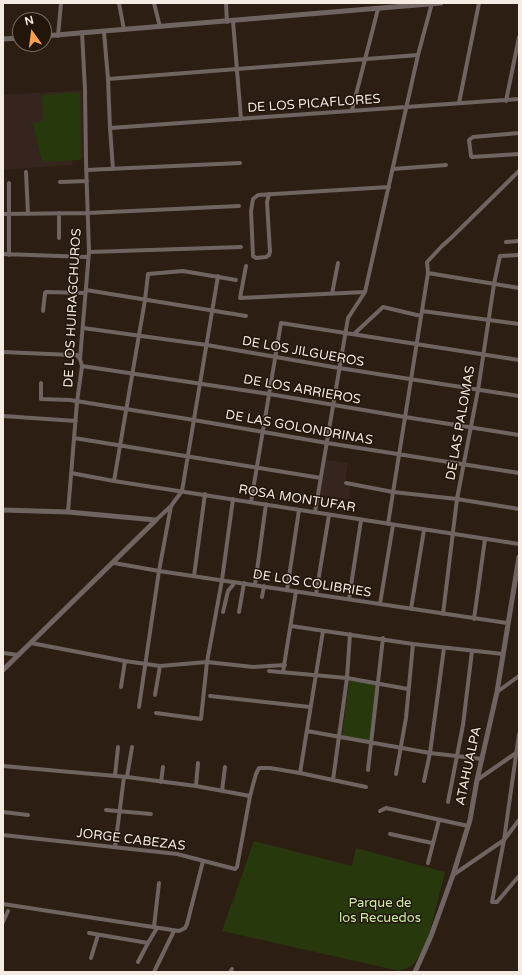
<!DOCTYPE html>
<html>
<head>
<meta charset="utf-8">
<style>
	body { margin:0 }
	#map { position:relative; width:522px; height:975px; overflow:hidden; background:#2c1e12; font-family:"Varela Round",sans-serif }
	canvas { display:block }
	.frame { position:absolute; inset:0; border:4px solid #f4ebe2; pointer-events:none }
	.north { position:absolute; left:12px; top:12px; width:40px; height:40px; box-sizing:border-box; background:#221509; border:1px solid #766b60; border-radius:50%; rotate:346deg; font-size:11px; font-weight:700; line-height:16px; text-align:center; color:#f4ebe2 }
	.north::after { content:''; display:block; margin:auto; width:14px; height:18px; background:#fa9f4e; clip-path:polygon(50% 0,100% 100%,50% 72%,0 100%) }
</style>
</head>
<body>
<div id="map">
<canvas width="522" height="975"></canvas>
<div class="frame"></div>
<div class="north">N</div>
</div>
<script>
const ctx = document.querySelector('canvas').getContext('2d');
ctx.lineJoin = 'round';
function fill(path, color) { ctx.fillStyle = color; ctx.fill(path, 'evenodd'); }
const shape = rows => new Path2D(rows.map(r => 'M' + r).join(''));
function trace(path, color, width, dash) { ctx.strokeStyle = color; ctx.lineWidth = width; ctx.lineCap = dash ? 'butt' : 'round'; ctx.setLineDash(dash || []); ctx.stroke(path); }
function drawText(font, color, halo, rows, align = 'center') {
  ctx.font = font + ' "Varela Round",sans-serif'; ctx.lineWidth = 3; ctx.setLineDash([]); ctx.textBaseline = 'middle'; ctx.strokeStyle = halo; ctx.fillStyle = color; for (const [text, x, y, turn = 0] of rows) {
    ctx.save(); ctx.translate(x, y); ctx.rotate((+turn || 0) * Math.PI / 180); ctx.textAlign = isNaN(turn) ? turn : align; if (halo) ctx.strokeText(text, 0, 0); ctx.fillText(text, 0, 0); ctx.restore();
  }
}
fill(shape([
	[82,90,83,158,72,160,73,165,3,170,3,95],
	[326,460,348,463,345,484,350,486,349,499,320,495]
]), '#36241e');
fill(shape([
	[80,92,81,160,42,162,33,123,43,120,42,95],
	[349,680,376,684,371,741,342,737],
	[254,841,352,866,356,848,445,872,427,943,413,965,400,971,222,931]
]), '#27380d');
trace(shape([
	[119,3,124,30],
	[154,3,160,27],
	[226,3,227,22],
	[233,21,241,119],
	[104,32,108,79,110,128,113,169],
	[58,36,61,3],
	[108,79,418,55],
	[506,101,519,37],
	[459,103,479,3],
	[352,110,378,9],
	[110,128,519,99],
	[519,133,473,137,469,140,471,156,472,157,519,154],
	[393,169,446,165],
	[86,170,240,163],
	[26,172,28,214],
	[60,182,87,181],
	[269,194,267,202,270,252,269,255,266,257,256,258,253,256,251,211,253,199,258,195,389,187],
	[59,213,59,238],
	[3,214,88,213,239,206],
	[506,242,519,241],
	[89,252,241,247],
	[3,254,88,257],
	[9,255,9,183],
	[246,266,240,298,365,292],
	[428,273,519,288],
	[86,290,246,316],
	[332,294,338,263],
	[43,311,45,293,46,292,85,293],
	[422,311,519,324],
	[83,328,207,345,339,368,519,396],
	[354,334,383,307,421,316],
	[3,352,72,355,77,355,80,359],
	[82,366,269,394,405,417,519,435],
	[41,383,41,399,70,400,194,420,327,443,519,473],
	[3,416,76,421],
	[74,438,321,478],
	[71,473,114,481,519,544],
	[114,481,145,300,148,274,183,271,236,280],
	[346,483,393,492,457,499,519,509],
	[251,502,281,323,519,360],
	[68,512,77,402,82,366,80,359,89,252,86,162,85,90,82,32],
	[315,512,348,318,365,292,418,55,432,3],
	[156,520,171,506,182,491,218,276],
	[388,524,428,273,427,262,442,246,451,238,519,171],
	[114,563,159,571,507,623],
	[194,576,205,494],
	[255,585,266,504],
	[287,590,299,510],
	[316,594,329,515],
	[262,597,264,586],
	[349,599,361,520],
	[380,604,393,525],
	[411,609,424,530],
	[223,612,228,591,233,585,233,582],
	[239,612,244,583],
	[443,614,457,499,478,390,494,284,500,256,519,255],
	[474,619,485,539],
	[291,626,413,644,503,654],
	[31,643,125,661,160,666,207,662,253,667,285,665],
	[3,653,19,655],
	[269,671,347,678,408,689],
	[283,672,296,591],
	[121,687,125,661],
	[497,692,519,676],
	[155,695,160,666],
	[210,696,310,707],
	[139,707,159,571,171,506],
	[156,713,201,719,207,662,222,580,233,499],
	[307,731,430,753,482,759],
	[519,734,504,840,492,902,497,902,519,876],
	[3,766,127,777,196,786,250,796],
	[368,770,383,638],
	[300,773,323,631],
	[396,774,406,718,413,644],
	[115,776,118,747],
	[127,777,132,747],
	[333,780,347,678,350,634],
	[477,780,516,753],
	[424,781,430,753,444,648],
	[161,782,163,767],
	[196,786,198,763],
	[222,791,225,767],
	[448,802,463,725,472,651],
	[106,810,151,814],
	[380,811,386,808,468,826],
	[3,812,28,815],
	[390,834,432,843],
	[3,835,177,854,235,869,237,867,250,796,256,774,259,768,270,768,300,773,366,787],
	[115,847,124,777],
	[428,863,439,820],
	[453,875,504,840,519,820],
	[3,904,179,931,185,928,187,924,203,861],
	[3,922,8,911],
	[154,927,159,883],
	[89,933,148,943,157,928],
	[91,958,98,935],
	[138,962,148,943],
	[154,972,174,931],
	[230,972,232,969]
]), '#6f6462', 4);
trace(shape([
	[44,36,441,3],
	[3,39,20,38],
	[3,510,68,512,156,520],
	[3,670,156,520],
	[415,972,431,936,453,875,470,820,477,780,497,692,519,557]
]), '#6f6462', 5);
drawText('13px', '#f4ebe2', '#221509', [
	["DE LOS PICAFLORES",314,104,-4],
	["DE LOS HUIRAGCHUROS",73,308,-87],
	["DE LOS JILGUEROS",303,352,10],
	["DE LOS ARRIEROS",302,390,10],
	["DE LAS PALOMAS",461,423,-80],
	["DE LAS GOLONDRINAS",299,428,10],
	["ROSA MONTUFAR",297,499,9],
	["DE LOS COLIBRIES",312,584,9],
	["ATAHUALPA",469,766,-78],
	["JORGE CABEZAS",131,840,7]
]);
drawText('13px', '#ccefa2', '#221509', [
	["Parque de",380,904],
	["los Recuedos",380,919]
]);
</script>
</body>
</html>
